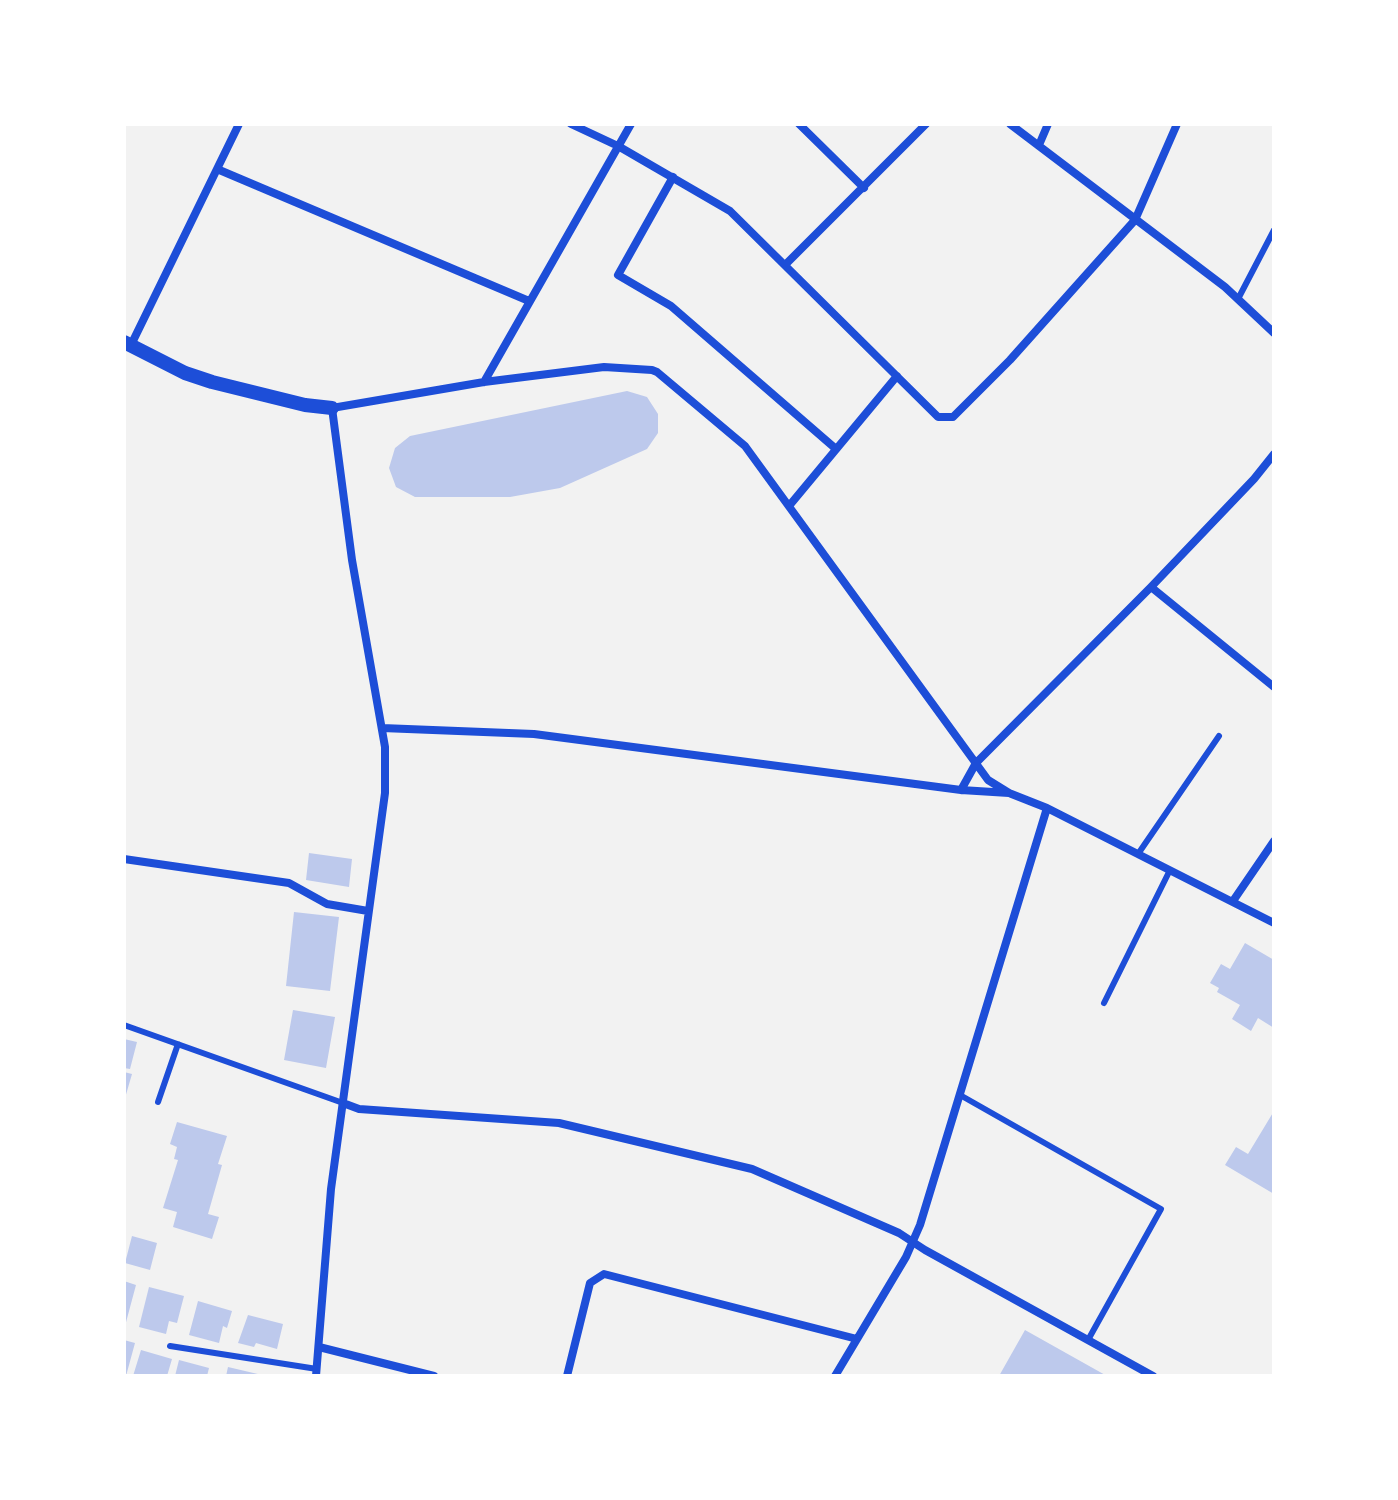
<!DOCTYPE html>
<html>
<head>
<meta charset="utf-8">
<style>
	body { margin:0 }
	#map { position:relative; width:1398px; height:1500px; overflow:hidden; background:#f2f2f2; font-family:Arial,sans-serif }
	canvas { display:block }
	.frame { position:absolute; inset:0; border:126px solid #fff; pointer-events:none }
</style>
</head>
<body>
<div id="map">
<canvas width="1398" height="1500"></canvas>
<div class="frame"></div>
</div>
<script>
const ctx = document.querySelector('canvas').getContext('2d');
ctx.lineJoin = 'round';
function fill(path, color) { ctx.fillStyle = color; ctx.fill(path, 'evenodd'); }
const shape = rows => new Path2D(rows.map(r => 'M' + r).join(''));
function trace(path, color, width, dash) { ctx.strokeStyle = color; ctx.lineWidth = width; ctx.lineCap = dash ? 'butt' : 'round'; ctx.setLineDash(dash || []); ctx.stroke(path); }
fill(shape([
	[627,391,647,397,658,414,658,433,647,449,560,488,510,497,415,497,396,487,389,468,395,448,410,436],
	[309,853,352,859,349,887,306,880],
	[294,912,339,917,330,991,286,986],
	[1245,943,1274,960,1274,1028,1258,1018,1251,1031,1232,1019,1240,1005,1217,992,1219,988,1210,983,1221,964,1230,969],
	[293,1010,335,1017,326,1068,284,1060],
	[124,1039,137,1042,130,1069,124,1068],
	[124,1072,132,1074,125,1098,124,1098],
	[1274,1111,1274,1194,1225,1165,1236,1147,1248,1154],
	[177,1122,227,1136,218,1164,222,1165,208,1214,219,1217,212,1239,173,1227,177,1212,163,1208,178,1160,174,1159,177,1147,170,1144],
	[132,1236,157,1243,150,1270,125,1263],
	[124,1281,136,1285,125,1326,124,1326],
	[149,1287,184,1296,177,1323,169,1321,166,1334,139,1327],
	[198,1301,232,1311,227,1328,223,1326,219,1343,189,1335],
	[248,1315,283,1324,277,1349,256,1343,254,1347,238,1343],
	[1025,1330,1107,1376,999,1376],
	[124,1340,135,1343,126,1376,124,1376],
	[141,1350,172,1359,167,1376,133,1376],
	[179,1360,209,1368,207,1376,175,1376],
	[228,1367,262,1375,262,1376,226,1376]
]), '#bdc9ec');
trace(shape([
	[1238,299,1274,230],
	[1138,854,1219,736],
	[1104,1003,1170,870],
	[124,1025,343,1103],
	[960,1095,1161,1209,1088,1340],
	[158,1102,178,1044],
	[170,1346,317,1369]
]), '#1d4ed8', 6);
trace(shape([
	[571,124,618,146,730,211,938,417,953,417,1010,360,1135,220,1177,124],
	[799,124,864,188],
	[1010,124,1225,287,1274,333],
	[1039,145,1048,124],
	[217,169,529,301],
	[673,177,618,275,671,306,836,449],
	[785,265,926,124],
	[131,345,239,124],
	[484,382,631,124],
	[789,506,897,376],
	[1151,587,1274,687],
	[382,728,534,734,961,790,1009,793,1047,808,1274,923],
	[961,790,976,763,1151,587,1254,479,1274,454],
	[124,859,289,883,327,904,368,911],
	[1233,901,1274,841],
	[343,1103,359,1109,559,1123,752,1169,899,1233,925,1250,1153,1376],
	[319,1347,434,1376],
	[316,1376,331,1189,385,793,385,747,352,560,332,408,484,382,604,367,652,370,657,372,745,446,988,780,1009,793],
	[567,1376,590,1283,604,1274,857,1339],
	[835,1376,906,1257,920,1225,1047,808]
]), '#1d4ed8', 8);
trace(shape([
	[124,342,185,373,212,382,305,405,332,408]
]), '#1d4ed8', 14);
</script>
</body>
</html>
